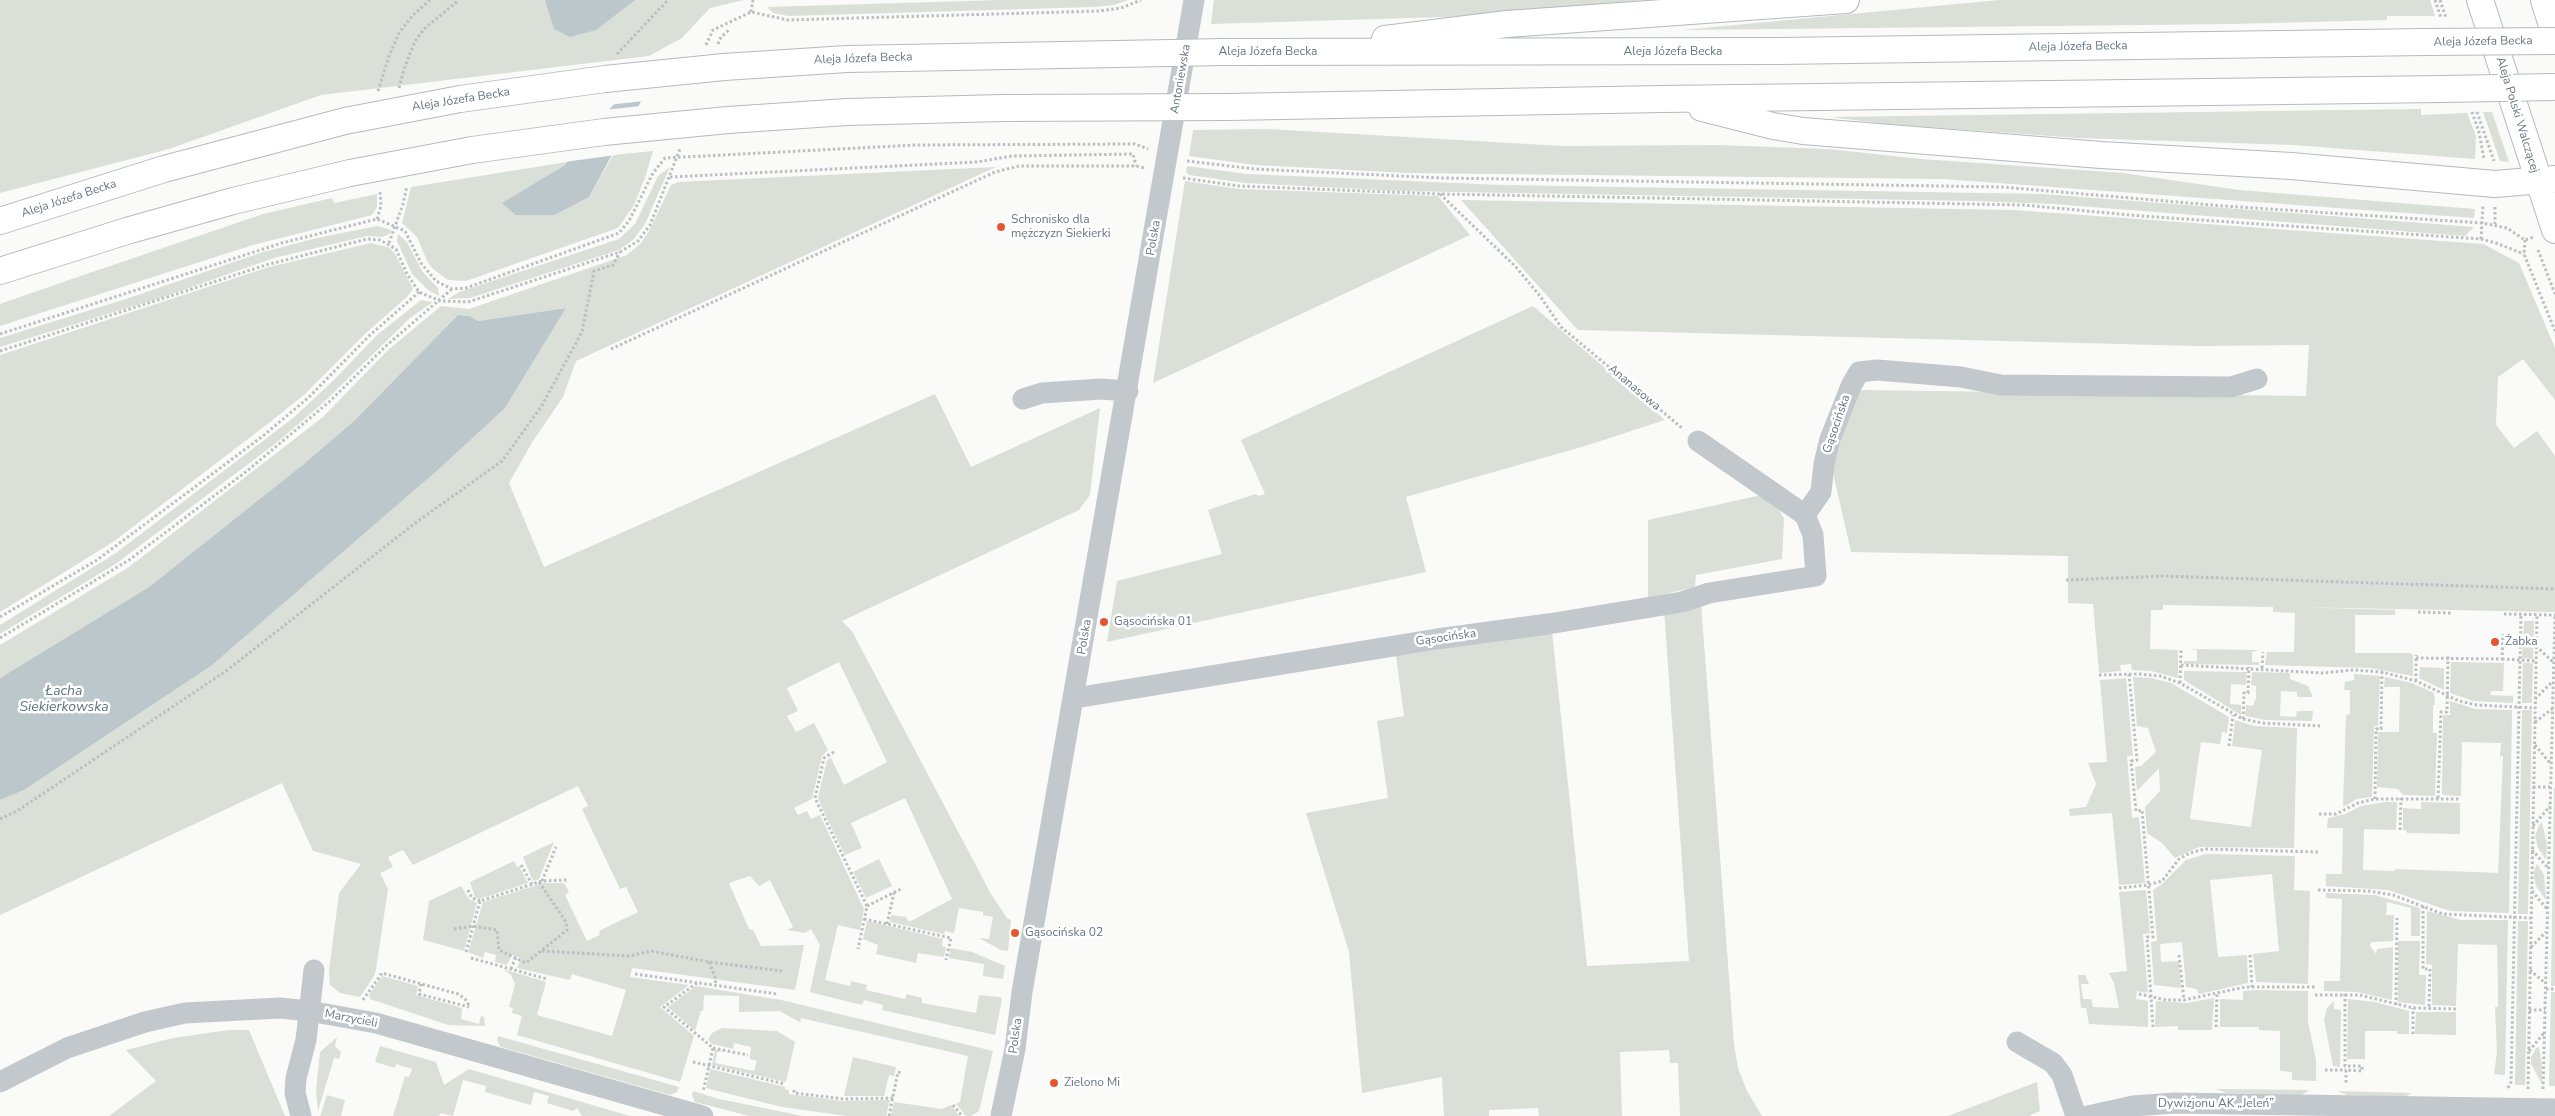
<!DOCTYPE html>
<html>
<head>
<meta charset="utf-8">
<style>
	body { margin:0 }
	canvas { display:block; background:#fafaf8 }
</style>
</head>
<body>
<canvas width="2555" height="1116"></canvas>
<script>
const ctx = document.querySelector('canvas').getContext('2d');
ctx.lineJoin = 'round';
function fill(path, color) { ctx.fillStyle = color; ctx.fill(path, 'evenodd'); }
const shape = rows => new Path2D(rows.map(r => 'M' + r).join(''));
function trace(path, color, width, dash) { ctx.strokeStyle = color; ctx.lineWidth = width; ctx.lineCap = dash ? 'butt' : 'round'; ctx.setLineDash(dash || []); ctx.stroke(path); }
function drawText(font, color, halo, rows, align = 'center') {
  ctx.font = font + ' "Nunito Sans",sans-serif'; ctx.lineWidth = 5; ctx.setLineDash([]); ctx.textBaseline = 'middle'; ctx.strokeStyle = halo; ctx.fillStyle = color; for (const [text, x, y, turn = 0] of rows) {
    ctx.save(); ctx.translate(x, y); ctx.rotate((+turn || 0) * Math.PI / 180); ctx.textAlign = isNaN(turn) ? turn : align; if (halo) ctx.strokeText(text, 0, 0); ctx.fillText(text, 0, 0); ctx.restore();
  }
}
fill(shape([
	[0,0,744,0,710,8,682,38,649,56,321,95,169,149,0,193],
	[1001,0,1128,0,1114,5,1094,7,788,16,773,13,767,7],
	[1214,0,1646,0,1477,16,1211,24],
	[1999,0,2430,0,2435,16,2387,16,2387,20,2233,24,1682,30],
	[2421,109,2421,115,2467,113,2476,136,2475,159,2293,145,2079,138,1886,124,1830,117],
	[2483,112,2492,112,2509,162,2500,161],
	[1267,129,1563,146,1716,145,1828,149,1921,159,2123,173,2239,190,2475,209,2474,218,1943,179,1406,173,1255,165,1189,156,1193,130],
	[653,151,645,178,634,205,618,228,466,281,448,280,433,269,428,263,417,237,402,223,411,187,567,162,564,166,589,197,613,155],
	[1187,166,1247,174,1502,185,2043,194,2474,227,2465,236,2053,204,1975,201,1400,191,1245,183,1189,175,1186,172],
	[670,167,645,224,633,240,619,250,470,298,448,299,459,292,619,239,635,224,658,176],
	[996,167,576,361,563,397,533,441,509,483,544,567,935,394,971,467,1100,408,1090,495,1079,510,842,621,852,631,991,894,1007,918,1011,920,1008,951,1001,950,979,938,989,939,993,917,983,915,983,912,959,908,954,933,945,931,944,934,890,922,891,915,906,917,909,922,952,899,905,798,851,823,862,848,845,855,823,810,818,798,827,760,831,758,844,785,887,762,839,662,787,688,798,711,787,716,796,732,814,723,828,750,822,756,812,799,794,808,798,815,807,811,811,819,820,815,864,909,860,930,838,925,825,980,850,986,851,981,867,985,866,990,905,999,907,994,922,998,922,1003,976,1013,979,995,1000,997,1002,999,995,1035,882,1010,883,1005,864,1000,862,1005,810,992,820,945,811,929,805,933,787,930,793,927,770,880,759,886,750,876,729,883,749,929,753,930,761,946,804,945,795,990,632,968,630,977,689,985,660,1007,694,1036,680,1082,517,1035,522,1016,512,1013,513,1008,509,1007,515,984,511,975,503,969,546,982,537,1015,612,1036,626,990,572,974,570,980,517,968,521,958,512,955,507,965,495,962,496,955,485,952,483,958,468,952,483,902,543,883,564,883,569,892,565,895,587,941,600,935,599,931,638,912,626,887,620,889,582,809,588,806,578,786,413,865,403,850,388,857,393,867,380,873,388,889,376,969,374,976,360,997,340,993,330,985,329,971,339,893,361,864,313,851,282,783,0,915,0,800,24,790,211,666,439,469,505,408,566,308,477,321,469,316,458,315,355,420,305,463,149,587,0,678,0,645,129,567,323,417,388,350,441,306,469,309,627,255,641,243,649,231,671,185,678,182],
	[1185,181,1239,189,1438,196,1470,235,1153,383],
	[377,194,377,207,372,215,253,245,0,326,0,304,66,281,263,214,332,198,334,203],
	[1461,200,2013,210,2483,244,2519,263,2555,348,2555,400,2523,359,2498,377,2496,425,2514,448,2537,431,2555,456,2555,612,2291,607,2395,610,2395,615,2355,615,2355,653,2411,653,2413,655,2413,676,2371,668,2265,665,2267,652,2294,652,2295,613,2273,612,2273,607,2163,605,2163,610,2151,610,2150,649,2178,650,2178,678,2151,671,2132,670,2131,664,2120,665,2121,671,2099,673,2093,604,2068,603,2068,556,1851,552,1831,464,1860,390,2306,396,2309,345,2197,346,1578,330],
	[377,226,391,230,390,234,382,237,367,236,274,258,160,298,0,347,0,338,126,299,263,252,317,238],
	[398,234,407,242,422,271,438,288,439,296,428,290,412,274,397,241],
	[371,243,390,248,395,254,413,289,407,297,366,333,305,394,274,419,113,542,0,612,0,355,269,267],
	[421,300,433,302,410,318,324,402,276,443,117,563,0,634,0,625,116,553,293,418,333,381,377,335],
	[1533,306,1665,420,1585,446,1406,497,1426,572,1107,642,1117,581,1222,554,1208,510,1255,494,1259,496,1265,494,1241,440],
	[1766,494,1775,502,1784,519,1782,559,1696,575,1695,587,1648,598,1648,520],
	[1701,603,1734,1044,1738,1068,1747,1091,1762,1116,1680,1116,1678,1063,1670,1063,1669,1050,1620,1052,1622,1116,1539,1116,1538,1108,1489,1110,1489,1116,1444,1116,1442,1077,1362,1093,1349,952,1306,813,1388,798,1377,721,1404,716,1396,656,1552,631,1587,966,1689,961,1664,609],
	[2524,621,2534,621,2533,659,2522,658],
	[2187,649,2258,650,2252,652,2252,662,2259,662,2259,665,2184,664,2184,661,2197,661,2197,650],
	[2451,662,2504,663,2503,691,2491,691,2490,695,2513,696,2513,703,2473,701,2450,693],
	[2523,663,2533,663,2532,703,2522,703],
	[2420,667,2444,668,2444,690,2419,678],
	[2184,671,2247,672,2246,685,2231,684,2230,704,2241,705,2241,715,2184,680],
	[2252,672,2290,673,2290,679,2308,686,2313,697,2297,697,2297,692,2281,691,2280,716,2296,717,2297,711,2313,711,2312,721,2265,720,2245,716,2246,705,2253,706,2256,698,2256,686,2251,685],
	[2354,674,2380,676,2378,726,2374,726,2372,797,2357,799,2343,807,2346,715,2350,714,2350,690,2344,690,2345,682,2354,680],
	[2133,677,2151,678,2171,683,2229,717,2227,733,2222,732,2220,744,2201,742,2190,819,2251,827,2262,750,2232,746,2235,720,2254,726,2297,728,2294,848,2199,847,2175,858,2162,843,2147,833,2145,807,2160,791,2159,768,2137,791,2135,767,2141,766,2156,752,2148,728,2137,726],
	[2385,677,2412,683,2434,693,2435,705,2433,705,2433,733,2437,733,2435,796,2403,795,2398,789,2377,787,2378,732,2399,732,2400,687,2384,687],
	[2126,678,2133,756,2127,756,2132,818,2139,817,2145,883,2119,885,2112,813,2070,816,2069,809,2086,807,2096,784,2088,763,2107,762,2100,680],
	[2450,701,2475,709,2512,710,2509,913,2450,911,2388,890,2326,886,2326,874,2342,874,2343,828,2327,828,2328,818,2345,814,2361,806,2386,802,2397,802,2396,830,2364,829,2363,870,2395,871,2395,869,2498,873,2503,756,2500,756,2501,743,2462,742,2461,796,2442,795,2443,715,2450,715],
	[2522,710,2532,710,2528,914,2518,914],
	[2554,788,2555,788,2555,986,2551,986],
	[2421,802,2460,803,2460,834,2407,833,2406,830,2403,830,2403,808,2421,809],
	[2542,822,2547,845,2546,860,2538,848,2535,836,2539,825],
	[554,842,539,879,533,881,523,857],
	[2206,854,2295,856,2294,890,2310,891,2308,984,2256,982,2253,954,2279,951,2272,874,2210,880,2218,957,2247,955,2248,983,2199,994,2196,989,2186,987,2182,942,2160,944,2161,962,2179,961,2181,988,2154,985,2151,942,2157,941,2153,890,2162,884,2186,860],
	[879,859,892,886,866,898,853,872],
	[514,861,517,867,519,866,528,883,479,899,475,897,470,882],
	[2537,864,2544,875,2546,900,2536,886,2534,877,2534,871],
	[461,886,469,899,477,903,464,951,423,940,429,901],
	[2146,890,2150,933,2143,934,2148,993,2137,991,2136,999,2148,1001,2148,1027,2089,1024,2086,1008,2081,1008,2078,975,2085,975,2089,984,2081,984,2083,999,2091,999,2093,1007,2119,1008,2114,983,2109,973,2127,971,2119,892],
	[2326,893,2375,895,2420,908,2420,936,2411,936,2411,908,2387,902,2386,915,2394,915,2393,941,2371,942,2370,946,2376,954,2377,949,2393,947,2392,1000,2357,992,2324,991,2324,981,2340,981,2342,899,2326,898],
	[2427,911,2461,920,2508,920,2505,1075,2494,1074,2497,1052,2495,1007,2498,1007,2498,986,2497,945,2458,944,2456,1006,2432,1005,2432,965,2426,964],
	[867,921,943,939,942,946,946,947,944,957,918,953,916,963,876,954,878,945,863,939],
	[2518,921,2528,921,2525,1085,2515,1085],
	[2398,941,2420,941,2419,975,2426,975,2425,1005,2398,1002],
	[950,948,972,952,1005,966,1003,979,983,976,984,964,949,958],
	[382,976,418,986,416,995,462,1008,461,1019,479,1024,481,1016,484,1017,485,1026,448,1025,370,999,369,995],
	[696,986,781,1000,993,1051,979,1111,971,1116,966,1116,956,1104,960,1102,968,1056,801,1018,800,1022,779,1011,739,1012,739,996,704,995,703,1011,701,1011,695,1031,668,1007],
	[2256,990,2308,991,2308,1021,2316,1060,2316,1081,2292,1080,2292,1072,2280,1071,2280,1031,2259,1030,2259,1027,2220,1027,2220,999,2243,1000,2243,991],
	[2551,992,2555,992,2555,1086,2549,1086],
	[2214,998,2212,1030,2178,1030,2178,1026,2155,1027,2156,1001,2187,1003],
	[2348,999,2375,1002,2409,1011,2409,1034,2397,1034,2397,1031,2365,1031,2365,1059,2347,1059],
	[2334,1001,2334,1009,2341,1010,2340,1067,2333,1066,2324,1020,2327,1008],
	[2416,1012,2456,1012,2456,1035,2415,1034],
	[722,1028,777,1031,795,1042,786,1082,712,1065,715,1049,724,1051,717,1052,715,1063,754,1071,757,1061,750,1059,751,1047,734,1043,733,1049,712,1044,708,1040,712,1033],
	[229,1030,249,1030,285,1116,109,1116,156,1081,126,1050,173,1038],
	[498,1036,679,1087,677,1092,670,1095,501,1047,497,1041],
	[337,1037,335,1046,341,1052,339,1059,334,1058,318,1111,316,1090,320,1052],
	[380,1046,436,1062,444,1085,469,1069,630,1116,582,1116,577,1108,573,1111,547,1103,549,1096,534,1092,531,1105,485,1092,486,1086,463,1080,453,1116,440,1113,439,1116,393,1116,405,1076,409,1077,412,1069,396,1064,395,1068,375,1062],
	[2539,1047,2542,1065,2542,1084,2531,1064,2531,1057,2536,1048],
	[853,1057,896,1067,894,1076,889,1075,884,1096,844,1096],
	[710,1069,785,1087,785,1089,789,1090,789,1094,842,1101,890,1100,886,1116,847,1116,782,1107,706,1088],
	[2037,1082,2040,1111,2029,1116,1948,1116],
	[2216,1089,2310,1090,2301,1095,2227,1093],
	[693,1091,719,1099,803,1116,749,1116,695,1102,692,1095],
	[2337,1091,2412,1093,2404,1097,2347,1095],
	[327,1095,345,1100,341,1116,320,1116],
	[894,1102,942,1109,951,1105,959,1116,891,1116]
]), '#dadfd7');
fill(shape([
	[545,0,635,0,596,30,570,37,554,29],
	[650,59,651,83,589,197,554,215,516,215,502,203,564,166],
	[566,308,505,408,439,469,211,666,24,790,0,800,0,678,149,587,305,463,355,420,458,315,469,316,478,321]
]), '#bbc7cb');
fill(shape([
	[650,57,653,83,644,101,608,105],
	[641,106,616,155,564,162,604,110]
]), '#fafaf8');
const major = shape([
	[2480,0,2555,230],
	[2544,0,2555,35],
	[1385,39,1507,24,1846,0],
	[1224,52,1778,51,2426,42],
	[1228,107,1662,99,2442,89],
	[1702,108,1773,126,1803,131,2101,155,2291,166,2495,184,2555,179],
	[0,221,164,169,345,121],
	[0,271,130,230,233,201,350,173]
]);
trace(major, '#b5babe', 28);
trace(shape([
	[2435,0,2441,18],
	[2440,0,2446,18],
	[751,12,753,0],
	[718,44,721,37,730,29],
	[706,45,713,30,751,12,788,20,1099,11,1121,8,1141,0],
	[617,54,668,0],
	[399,88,404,69,415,41,424,29,459,0],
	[378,91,389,56,399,33,413,15,430,0],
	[2472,112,2479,132,2484,159],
	[2477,112,2494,161],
	[1187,161,1255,169,1442,178,2002,187,2224,206,2482,223,2507,228,2525,240,2534,237],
	[670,177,977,162,1012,156,1133,154,1136,166],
	[1183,178,1239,186,1440,194,2023,205,2141,216,2481,239,2496,243,2524,254],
	[1440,194,1515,266,1540,296,1561,327,1682,428],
	[2495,207,2495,224],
	[377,219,381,206,380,191],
	[2481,239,2483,205],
	[2525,240,2524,254,2555,331],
	[389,243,403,204,407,186],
	[2538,250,2555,294],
	[0,334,282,243,377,219,405,231,421,263,436,281,452,289,466,288,619,233,629,221,653,173,665,158,916,145,1135,144,1148,149],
	[611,349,995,172,1019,166,1136,166,1145,168],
	[0,351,266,265,367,239,380,240,396,249,407,274,419,292,440,301,468,302,620,252,638,241,650,225,680,149],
	[2066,580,2164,576,2555,589],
	[2418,612,2452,613],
	[2504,614,2555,615],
	[0,617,97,560,263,436,309,397,369,336,419,292],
	[0,638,129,560,247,471,329,402,387,345,452,289],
	[2536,646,2553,662],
	[2416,658,2502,659,2503,634],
	[2502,659,2536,661],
	[2181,665,2322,673,2354,670,2382,672,2416,681,2459,701,2477,705,2535,708],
	[2262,668,2263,652],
	[2129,674,2137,760,2131,761,2136,811,2142,810,2153,937,2147,937,2153,1027],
	[2099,675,2139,674,2160,676,2180,683,2243,719,2262,723,2321,726],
	[2416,681,2416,655],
	[2180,683,2181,650],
	[2535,699,2552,682],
	[2243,719,2244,693,2248,693,2249,667],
	[2535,722,2552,709],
	[2535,745,2550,763],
	[2229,746,2233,715],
	[834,752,824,758,815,798,867,906,858,949],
	[2533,787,2550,787],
	[2438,798,2441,712,2447,712,2448,655],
	[2375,799,2376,729,2381,729,2382,672],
	[2319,814,2336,814,2358,803,2375,799,2460,799],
	[0,819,17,811,226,671,414,524,502,461,541,407,582,332,594,271,613,265,620,252],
	[2533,826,2550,806],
	[2400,830,2401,798],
	[2532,850,2548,868],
	[521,865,532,884],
	[542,881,556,847],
	[2119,888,2148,885,2162,881,2179,859,2190,853,2205,849,2319,852],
	[468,890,472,898,480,901],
	[2318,890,2368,891,2393,895,2443,914,2531,918],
	[2532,891,2547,909],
	[867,906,903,888],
	[2423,906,2423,969,2430,969,2429,1008],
	[864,919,951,938,946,960],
	[887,924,894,893],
	[454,929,473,926,497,930,499,950,526,963,567,930,566,922,539,882],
	[2531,947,2546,932],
	[542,951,629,956,651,951,709,962,782,971],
	[466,952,480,901,542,881,567,880,568,882],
	[2179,955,2184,1000],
	[2250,955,2252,987],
	[471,958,547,979],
	[709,962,716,979,715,985],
	[511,969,515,959,519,957],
	[2530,970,2545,983],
	[635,974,777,994],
	[697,983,664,1007,713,1048,703,1092],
	[421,984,419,994,469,1007],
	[2546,989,2555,989],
	[2139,994,2166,1000,2184,1000,2245,987,2316,987],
	[2345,994,2345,1066,2362,1066,2362,1071,2346,1070,2346,1084],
	[2315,995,2360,995,2413,1008,2457,1009],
	[363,1000,382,973,458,994,465,999,470,1007],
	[2396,1005,2397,918],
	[2529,1010,2545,1010],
	[2216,1027,2217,993],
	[2413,1034,2413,1008],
	[713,1048,748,1055],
	[2529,1051,2544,1033],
	[693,1062,785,1084],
	[2325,1070,2346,1070],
	[2508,1088,2511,1082,2521,614],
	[2528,1089,2537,615],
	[2543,1089,2555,615],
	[794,1090,794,1093,844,1099,895,1098],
	[953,1105,962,1116],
	[889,1116,898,1072,901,1073]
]), '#bbbfc2', 3, [2.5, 2.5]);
trace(shape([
	[1023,399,1042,393,1101,389,1128,391],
	[1805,515,1821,492,1824,464,1830,439,1851,386,1859,372,1877,370,1961,377,2001,385,2231,387,2257,379],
	[1075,698,1437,639,1548,624,1682,602,1709,593,1816,576,1813,535,1805,515,1698,441],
	[2017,1042,2053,1063,2062,1075,2076,1116],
	[0,1082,67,1048,145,1022,185,1013,280,1008,309,1011,376,1023,703,1116],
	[301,1116,295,1093,296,1078,306,1040,314,970],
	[1001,1116,1015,1049,1022,992,1194,0],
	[2088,1116,2133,1106,2174,1103,2555,1109]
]), '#c3c8cc', 21);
trace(major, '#fff', 26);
const majorBridge = shape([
	[2426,42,2555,41],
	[2442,89,2555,87],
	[345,121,460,99,605,79,724,67,847,59,1224,52],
	[350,173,472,150,604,132,728,120,847,112,1002,108,1228,107]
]);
trace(majorBridge, '#b5babe', 28, []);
trace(majorBridge, '#fff', 26);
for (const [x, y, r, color] of [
	[1001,227,5,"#e4572e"],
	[1104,622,5,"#e4572e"],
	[2495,642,5,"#e4572e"],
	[1015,933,5,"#e4572e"],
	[1054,1083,5,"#e4572e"]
]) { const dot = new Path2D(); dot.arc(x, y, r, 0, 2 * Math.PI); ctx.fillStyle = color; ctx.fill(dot); trace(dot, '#fff', 2); }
drawText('12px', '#657683', '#fff', [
	["Aleja Józefa Becka",2483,42,-1],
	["Aleja Józefa Becka",2078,47,-1],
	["Aleja Józefa Becka",1268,52],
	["Aleja Józefa Becka",1673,52],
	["Aleja Józefa Becka",863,59,-2],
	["Antoniewska",1181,79,-80],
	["Aleja Józefa Becka",461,100,-9],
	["Aleja Polski Walczącej",2517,115,73],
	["Aleja Józefa Becka",69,199,-18],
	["Polska",1154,238,-80],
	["Ananasowa",1634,388,40],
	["Gąsocińska",1837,424,-71],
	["Polska",1085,637,-80],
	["Gąsocińska",1446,638,-8],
	["Marzycieli",351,1019,11],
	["Polska",1016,1036,-82],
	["Dywizjonu AK „Jeleń”",2216,1104]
]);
drawText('12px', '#657683', '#fff', [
	["Schronisko dla",1011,220],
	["mężczyzn Siekierki",1011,234],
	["Gąsocińska 01",1114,622],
	["Żabka",2505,642],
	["Gąsocińska 02",1025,933],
	["Zielono Mi",1064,1083]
], 'left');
drawText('italic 14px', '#60757c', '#fff', [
	["Łacha",64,692],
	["Siekierkowska",64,708]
]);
</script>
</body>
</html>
